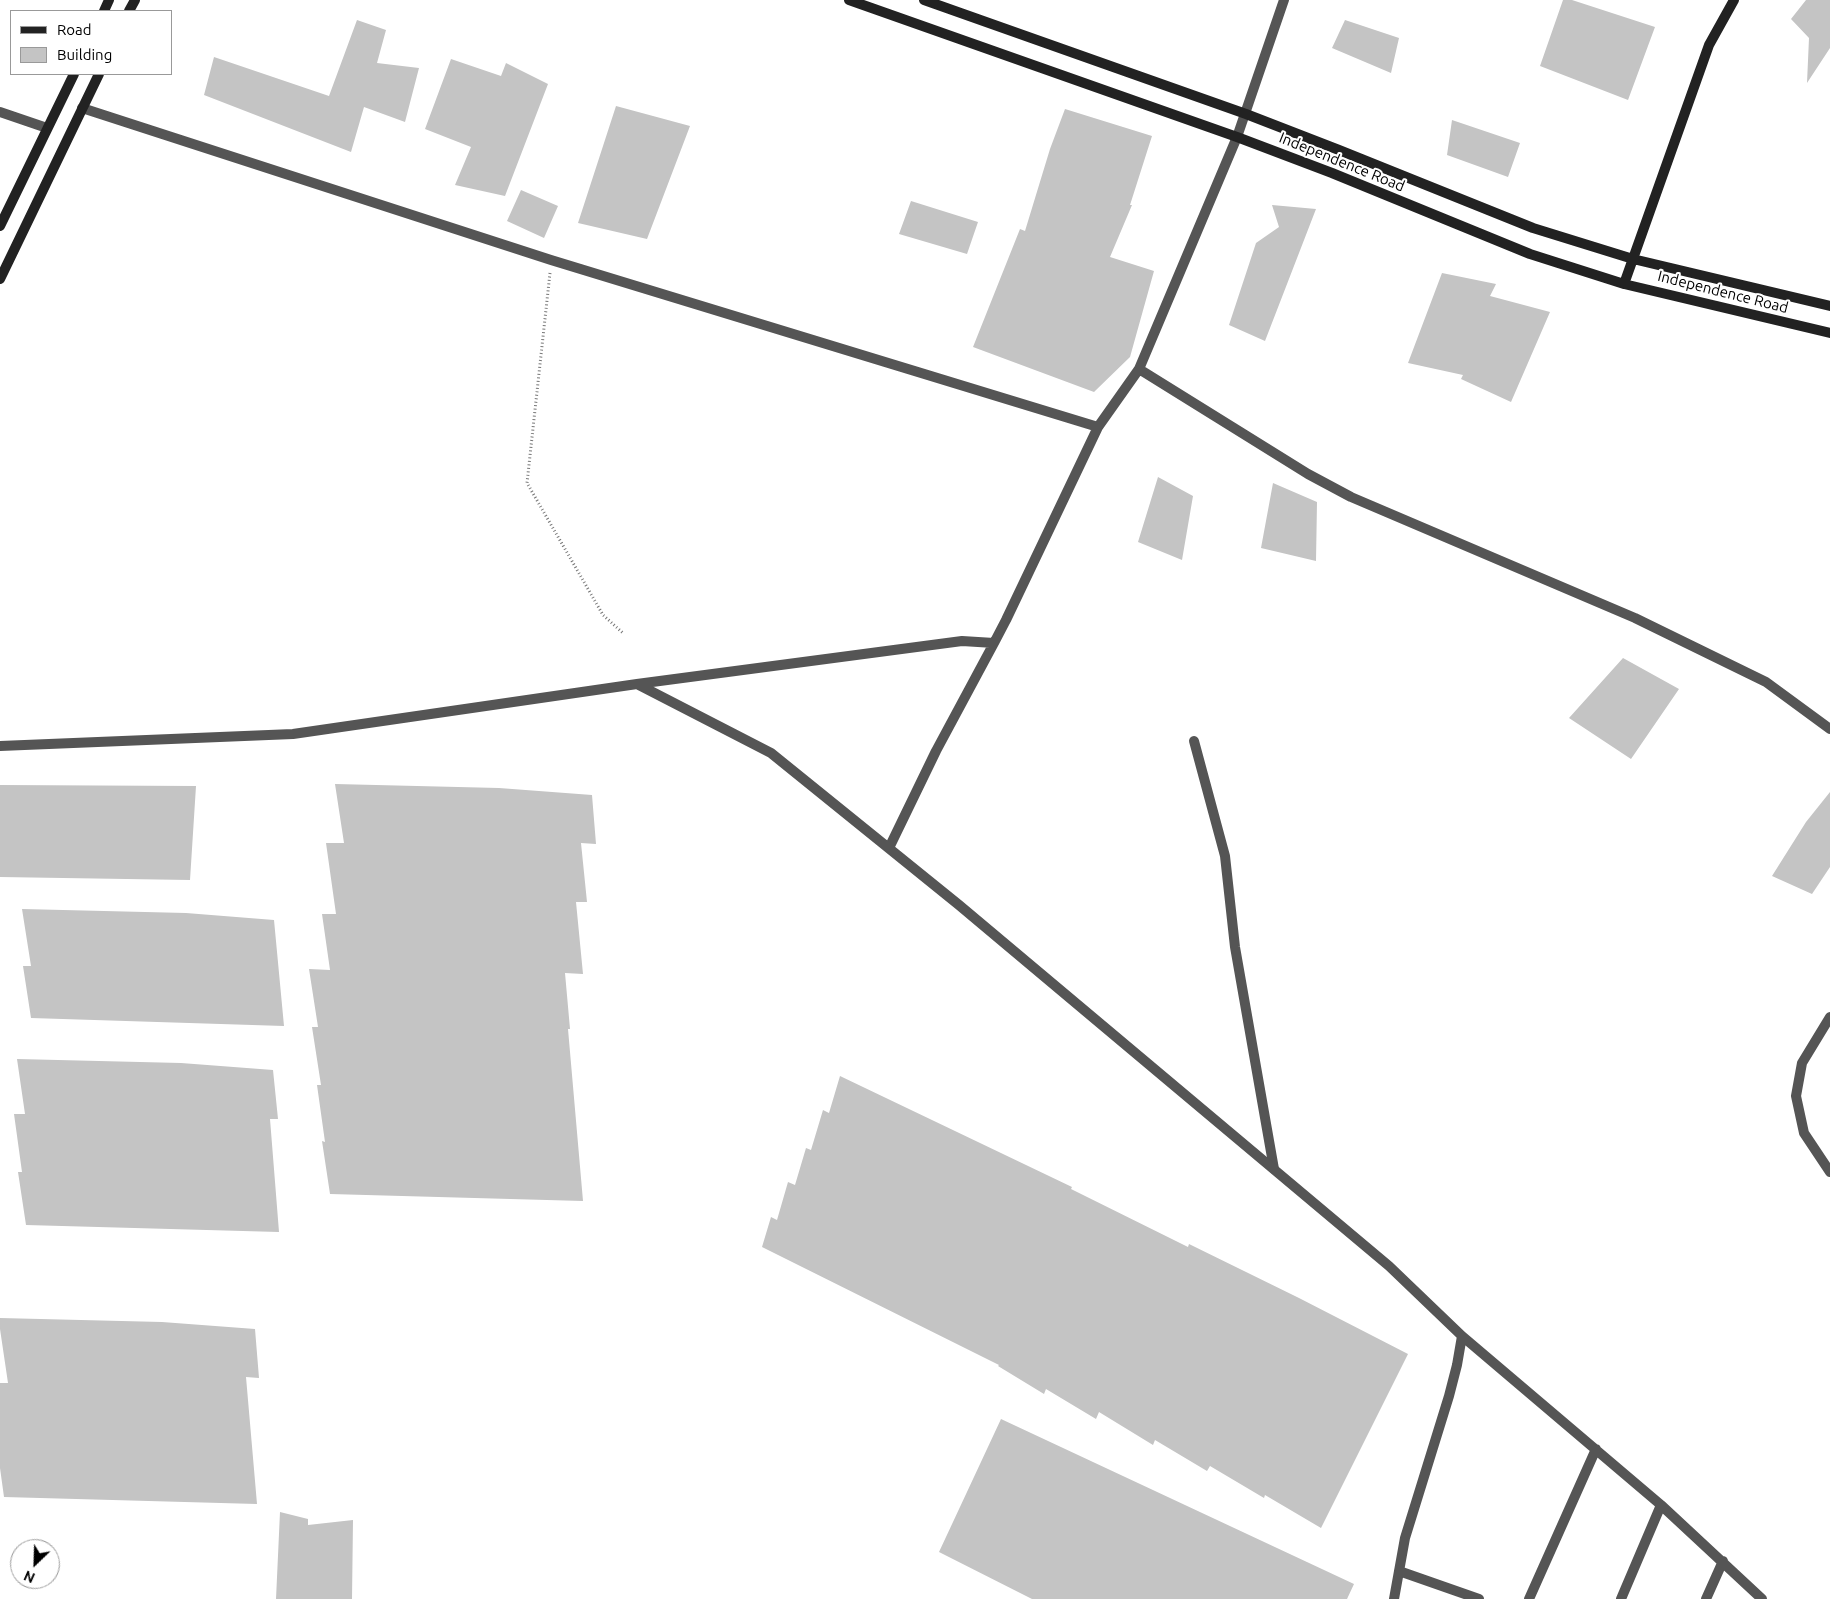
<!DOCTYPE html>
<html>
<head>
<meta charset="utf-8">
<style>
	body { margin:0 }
	#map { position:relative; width:1830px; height:1599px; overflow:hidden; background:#fff; font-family:Ubuntu,sans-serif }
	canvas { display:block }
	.legend { position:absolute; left:10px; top:10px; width:162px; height:65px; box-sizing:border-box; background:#fff; border:1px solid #999; margin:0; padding:6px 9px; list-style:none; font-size:15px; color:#000 }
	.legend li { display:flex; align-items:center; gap:10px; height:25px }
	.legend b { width:25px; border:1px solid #999 }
	.north { position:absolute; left:10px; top:1539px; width:50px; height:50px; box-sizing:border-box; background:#fff; border:1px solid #999; border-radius:50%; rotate:204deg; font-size:14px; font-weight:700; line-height:20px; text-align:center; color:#000 }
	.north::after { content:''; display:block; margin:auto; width:18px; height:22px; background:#000; clip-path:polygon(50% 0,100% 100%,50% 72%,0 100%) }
</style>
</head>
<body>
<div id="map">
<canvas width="1830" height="1599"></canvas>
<ul class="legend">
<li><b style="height:6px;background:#222"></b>Road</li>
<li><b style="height:14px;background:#c4c4c4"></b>Building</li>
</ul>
<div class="north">N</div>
</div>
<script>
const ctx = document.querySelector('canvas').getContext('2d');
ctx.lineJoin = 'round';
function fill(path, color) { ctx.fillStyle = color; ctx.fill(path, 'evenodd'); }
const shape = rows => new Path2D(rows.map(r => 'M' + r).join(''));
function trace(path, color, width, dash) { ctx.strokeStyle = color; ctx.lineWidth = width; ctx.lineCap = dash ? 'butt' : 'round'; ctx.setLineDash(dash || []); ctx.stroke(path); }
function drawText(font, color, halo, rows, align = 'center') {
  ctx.font = font + ' Ubuntu,sans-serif'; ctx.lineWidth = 4; ctx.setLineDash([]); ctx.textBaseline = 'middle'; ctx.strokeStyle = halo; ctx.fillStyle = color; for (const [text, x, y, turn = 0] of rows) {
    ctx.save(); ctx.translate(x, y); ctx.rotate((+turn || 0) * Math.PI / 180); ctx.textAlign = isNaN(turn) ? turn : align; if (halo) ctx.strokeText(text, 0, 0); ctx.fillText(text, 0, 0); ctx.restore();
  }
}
fill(shape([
	[1563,0,1572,0,1655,27,1628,100,1540,66],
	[1806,0,1830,0,1830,48,1807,83,1809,38,1791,19],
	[357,20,386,30,377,63,419,68,405,122,364,107,351,152,204,95,214,57,329,96],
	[1345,20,1399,38,1391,73,1332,48],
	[451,59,501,76,506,63,548,84,505,196,455,185,471,147,425,129],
	[616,106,690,126,647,239,578,223],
	[1065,109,1152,136,1130,205,1132,205,1110,257,1154,271,1130,357,1094,392,973,347,1020,229,1025,231,1050,149],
	[1452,120,1520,143,1508,177,1447,155],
	[521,190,558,206,544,238,507,221],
	[911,201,978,222,967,254,899,234],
	[1272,205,1316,209,1265,341,1229,325,1256,243,1279,227],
	[1442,273,1496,284,1490,296,1550,312,1511,402,1461,379,1463,375,1408,363],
	[1158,477,1193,496,1182,560,1138,542],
	[1273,483,1317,502,1316,561,1261,548],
	[1623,658,1679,689,1631,759,1569,718],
	[335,784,499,788,592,795,596,844,581,843,587,902,576,902,583,974,565,973,570,1029,568,1029,583,1201,330,1194,322,1141,325,1142,317,1085,321,1085,312,1027,318,1027,309,969,330,970,322,914,336,914,326,843,344,843],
	[0,785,196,786,190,880,0,877],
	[1830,792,1830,867,1812,894,1772,876,1806,822],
	[22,909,186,913,274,920,284,1026,31,1018,23,966,31,966],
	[17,1059,181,1063,273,1070,278,1119,270,1119,279,1232,26,1225,18,1172,22,1172,14,1114,25,1114],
	[840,1076,1072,1187,1071,1189,1188,1247,1189,1244,1299,1298,1408,1354,1321,1528,1265,1495,1264,1498,1210,1466,1207,1471,1155,1440,1153,1445,1099,1412,1096,1419,1046,1389,1044,1394,998,1366,999,1365,762,1247,771,1217,777,1220,788,1182,795,1185,806,1148,811,1150,823,1110,829,1113],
	[0,1318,162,1322,255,1329,259,1378,246,1377,257,1504,4,1497,0,1468,0,1383,8,1383,0,1329],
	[1001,1419,1354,1584,1347,1599,1032,1599,939,1552],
	[280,1512,308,1519,308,1525,353,1520,352,1599,276,1599]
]), '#c4c4c4');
trace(shape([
	[550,273,527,483,603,615,624,634]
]), '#777', 3, [1, 2.5]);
trace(shape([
	[1194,741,1225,856,1235,947,1274,1169]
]), '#555', 10);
trace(shape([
	[82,108,551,260,1098,427],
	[0,112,47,128],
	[1139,369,1308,474,1351,497,1635,618,1766,682,1830,729],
	[637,684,771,753,959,905,1389,1266,1462,1336,1661,1505,1762,1599],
	[0,746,293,734,637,684,962,641,994,643,1006,620,1098,427,1139,369,1237,137,1284,0],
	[889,848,936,751,994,643],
	[1830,1017,1802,1063,1796,1096,1804,1133,1830,1172],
	[1399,1571,1479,1599],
	[1394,1599,1405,1538,1449,1396,1457,1365,1462,1336],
	[1529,1599,1596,1449],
	[1621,1599,1661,1505],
	[1706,1599,1723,1561]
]), '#555', 10);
trace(shape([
	[849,0,1237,137,1332,173,1530,254,1624,284,1830,333],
	[924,0,1246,114,1339,150,1533,228,1633,259,1830,306],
	[104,11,109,0],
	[129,11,135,0],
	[0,226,74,74],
	[0,279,99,74],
	[1624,284,1709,45,1734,0]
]), '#222', 10);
drawText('15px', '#000', '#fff', [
	["Independence Road",1342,162,22],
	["Independence Road",1723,292,14]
]);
</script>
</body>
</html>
